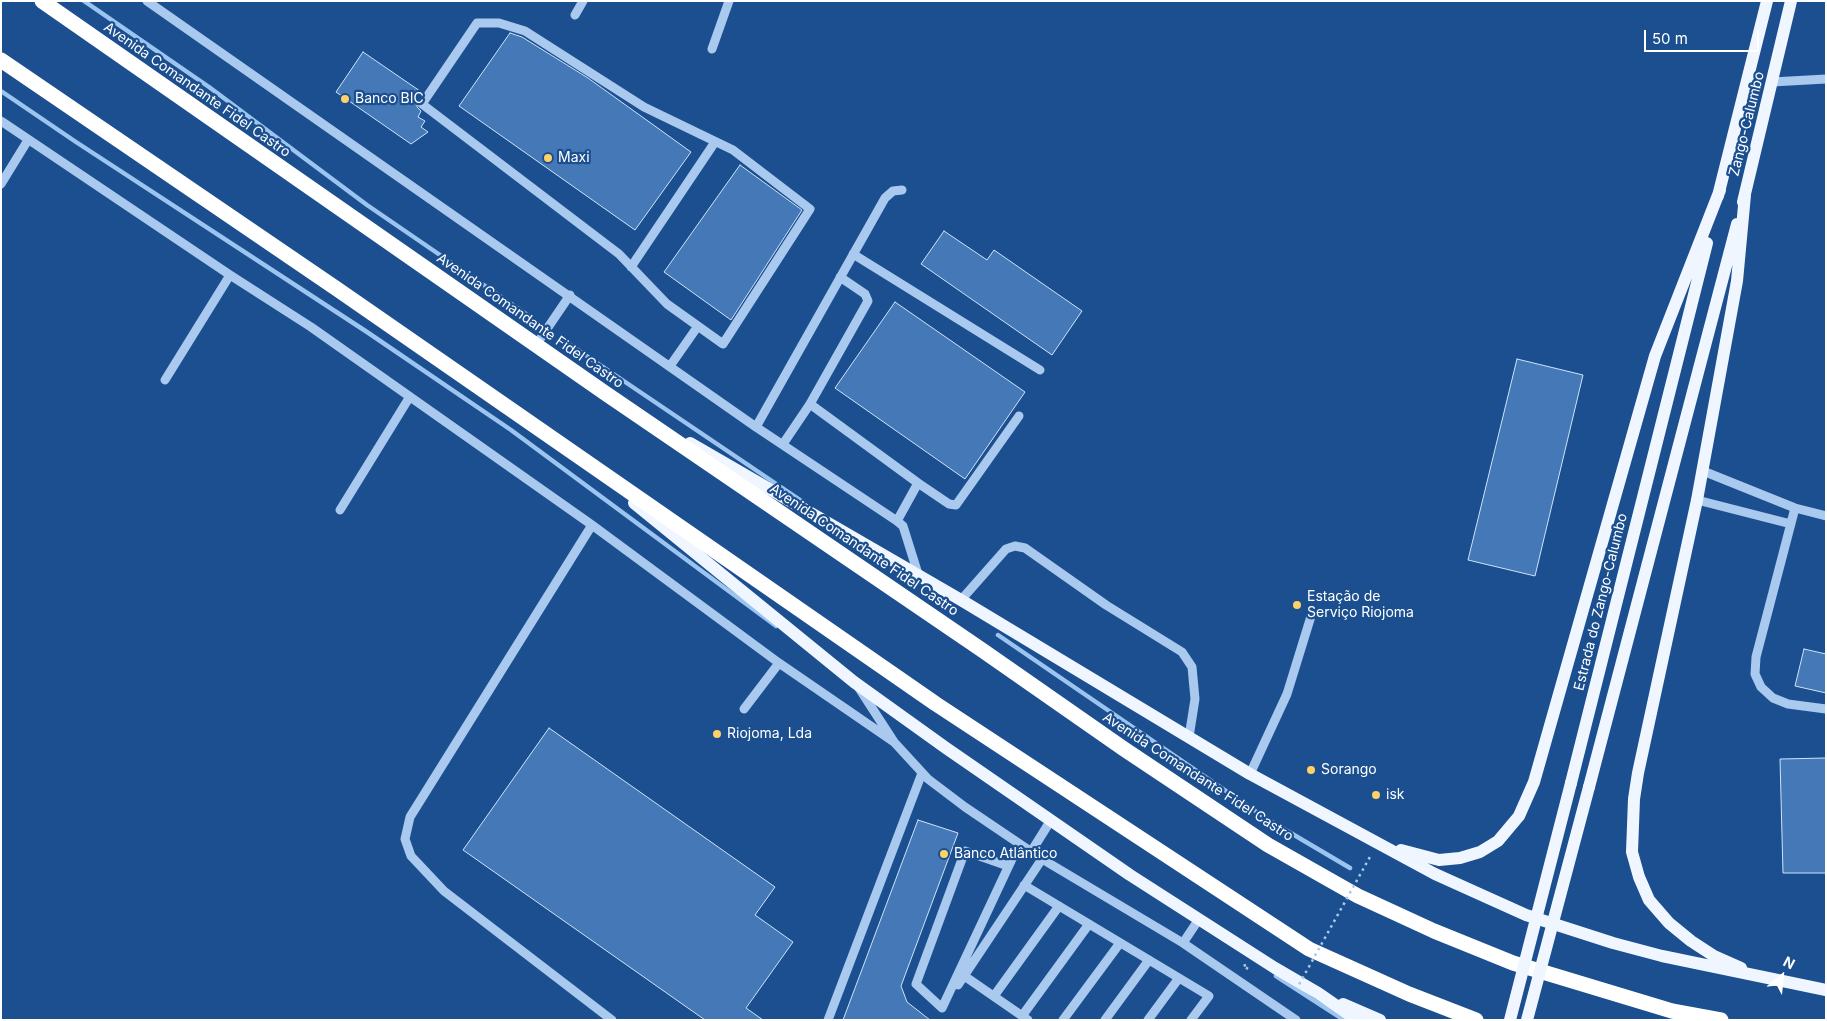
<!DOCTYPE html>
<html>
<head>
<meta charset="utf-8">
<style>
	body { margin:0 }
	#map { position:relative; width:1827px; height:1021px; overflow:hidden; background:#1b4f8f; font-family:Inter,sans-serif }
	canvas { display:block }
	.frame { position:absolute; inset:0; border:2px solid #fff; pointer-events:none }
	.north { position:absolute; left:1757px; top:951px; width:50px; height:50px; -webkit-text-stroke:4px #1b4f8f; paint-order:stroke; rotate:28deg; font-size:14px; font-weight:700; line-height:20px; text-align:center; color:#fff }
	.north::after { content:''; display:block; margin:auto; width:18px; height:22px; background:#fff; clip-path:polygon(50% 0,100% 100%,50% 72%,0 100%) }
	.scale { position:absolute; left:1644px; top:30px; width:115px; height:22px; box-sizing:border-box; border:2px solid #fff; border-top:0; padding-left:6px; font-size:15px; line-height:18px; white-space:nowrap; color:#fff; -webkit-text-stroke:4px #1b4f8f; paint-order:stroke }
</style>
</head>
<body>
<div id="map">
<canvas width="1827" height="1021"></canvas>
<div class="frame"></div>
<div class="north">N</div>
<div class="scale">50 m</div>
</div>
<script>
const ctx = document.querySelector('canvas').getContext('2d');
ctx.lineJoin = 'round';
const shape = rows => new Path2D(rows.map(r => 'M' + r).join(''));
function trace(path, color, width, dash) { ctx.strokeStyle = color; ctx.lineWidth = width; ctx.lineCap = dash ? 'butt' : 'round'; ctx.setLineDash(dash || []); ctx.stroke(path); }
function fill(path, color) { ctx.fillStyle = color; ctx.fill(path, 'evenodd'); }
function drawText(font, color, halo, rows, align = 'center') {
  ctx.font = font + ' Inter,sans-serif'; ctx.lineWidth = 4.5; ctx.setLineDash([]); ctx.textBaseline = 'middle'; ctx.strokeStyle = halo; ctx.fillStyle = color; for (const [text, x, y, turn = 0] of rows) {
    ctx.save(); ctx.translate(x, y); ctx.rotate((+turn || 0) * Math.PI / 180); ctx.textAlign = isNaN(turn) ? turn : align; if (halo) ctx.strokeText(text, 0, 0); ctx.fillText(text, 0, 0); ctx.restore();
  }
}
trace(shape([
	[84,1,209,87,367,205,529,316],
	[1,91,76,142,367,332,511,430,776,626],
	[563,340,803,502],
	[998,635,1267,819,1350,868],
	[1276,976,1344,1020]
]), '#9cc4f0', 4.5);
const building = shape([
	[510,33,522,37,588,78,691,152,635,230,459,106,510,33],
	[363,52,420,91,414,99,417,101,417,107,421,111,418,117,425,121,421,127,428,132,411,144,336,92,363,52],
	[740,165,802,210,731,320,664,272,740,165],
	[944,231,987,260,994,250,1082,311,1052,355,921,264,944,231],
	[895,302,1025,392,965,479,835,388,895,302],
	[1517,359,1583,375,1535,576,1468,560,1517,359],
	[1804,649,1826,654,1826,693,1795,686,1804,649],
	[549,728,775,887,755,915,793,942,746,1008,763,1020,705,1020,463,850,549,728],
	[1826,758,1826,873,1783,873,1780,759,1826,758],
	[918,820,958,833,901,986,907,1002,930,1020,843,1020,918,820]
]);
fill(building, '#4478b7');
trace(building, '#cfe3fa', 1);
trace(shape([
	[1246,965,1243,966,1250,970]
]), '#a9c9ee', 2.5, [2.5, 4]);
trace(shape([
	[147,1,756,427,897,521,903,526,919,577],
	[575,15,583,1],
	[477,23,499,23,525,31,644,107,733,150,810,209,723,344,667,304,619,254,422,104,477,23],
	[712,49,729,1],
	[1772,82,1826,79],
	[1,121,230,275,311,327,592,525,779,663,894,742],
	[1,184,28,140],
	[853,254,1040,370],
	[631,267,715,142],
	[536,345,570,295],
	[670,366,698,326],
	[165,380,230,275],
	[810,404,868,301,865,294,840,277],
	[756,427,885,198,893,191,902,190],
	[783,444,810,404,918,483],
	[1703,471,1795,508,1826,516],
	[1697,500,1791,524],
	[1795,508,1756,657,1755,674,1761,687,1773,698,1788,704,1826,709],
	[340,510,409,398],
	[897,521,918,483,949,504,956,505,1019,416],
	[592,525,410,817,405,839,411,856,444,891,612,1020],
	[961,600,1006,549,1015,546,1025,548,1106,605,1182,652,1192,667,1195,699,1189,737],
	[859,688,894,742,928,779,965,807,1042,859,1183,943,1296,1020],
	[744,709,779,663],
	[1250,774,1287,694,1312,613],
	[1031,852,1051,820],
	[1024,885,1209,996,1191,1020],
	[1183,943,1199,919],
	[960,973,1028,1020],
	[958,985,1042,859],
	[994,996,1059,906],
	[942,1008,916,984,965,851,1008,866],
	[942,1008,1019,844],
	[1022,1016,1089,924],
	[828,1020,922,773],
	[1063,1020,1120,943],
	[1105,1020,1149,960],
	[1148,1020,1179,978]
]), '#a9c9ee', 9);
trace(shape([
	[1718,196,1767,1],
	[1743,202,1791,1],
	[690,443,961,600,1250,774,1435,874,1526,915,1613,943,1662,956,1826,990],
	[634,503,854,682,946,748,1130,875,1275,968,1318,993,1357,1020],
	[1571,783,1707,243],
	[1589,787,1737,224],
	[1401,850,1439,860,1460,858,1480,852,1498,841,1519,816,1534,782,1655,356,1720,190],
	[1741,968,1714,956,1691,941,1669,923,1649,900,1639,877,1632,852,1634,799,1638,773,1697,500,1737,281,1745,195],
	[1343,1004,1380,1020]
]), '#f0f6ff', 12);
trace(shape([
	[42,1,605,393,982,650,1124,749,1268,845,1358,896,1434,931,1513,963,1672,1011,1721,1020],
	[1,60,337,289,936,704,1309,949,1409,994,1476,1020]
]), '#fff', 15);
trace(shape([
	[1296,990,1371,855]
]), '#a9c9ee', 2.5, [2.5, 4]);
trace(shape([
	[1510,1020,1571,783],
	[1527,1020,1589,787]
]), '#f0f6ff', 12);
for (const [x, y, r, color] of [
	[345,99,5,"#ffd166"],
	[548,158,5,"#ffd166"],
	[1297,605,5,"#ffd166"],
	[717,734,5,"#ffd166"],
	[1311,770,5,"#ffd166"],
	[1376,795,5,"#ffd166"],
	[944,854,5,"#ffd166"]
]) { const dot = new Path2D(); dot.arc(x, y, r, 0, 2 * Math.PI); ctx.fillStyle = color; ctx.fill(dot); trace(dot, '#1b4f8f', 2); }
drawText('14px', '#fff', '#1b4f8f', [
	["Avenida Comandante Fidel Castro",197,90,35],
	["Zango-Calumbo",1747,124,-76],
	["Avenida Comandante Fidel Castro",530,321,35],
	["Avenida Comandante Fidel Castro",864,550,34],
	["Estrada do Zango-Calumbo",1601,602,-76],
	["Avenida Comandante Fidel Castro",1198,777,33]
]);
drawText('14px', '#fff', '#1b4f8f', [
	["Banco BIC",355,99],
	["Maxi",558,158],
	["Estação de",1307,597],
	["Serviço Riojoma",1307,613],
	["Riojoma, Lda",727,734],
	["Sorango",1321,770],
	["isk",1386,795],
	["Banco Atlântico",954,854]
], 'left');
</script>
</body>
</html>
